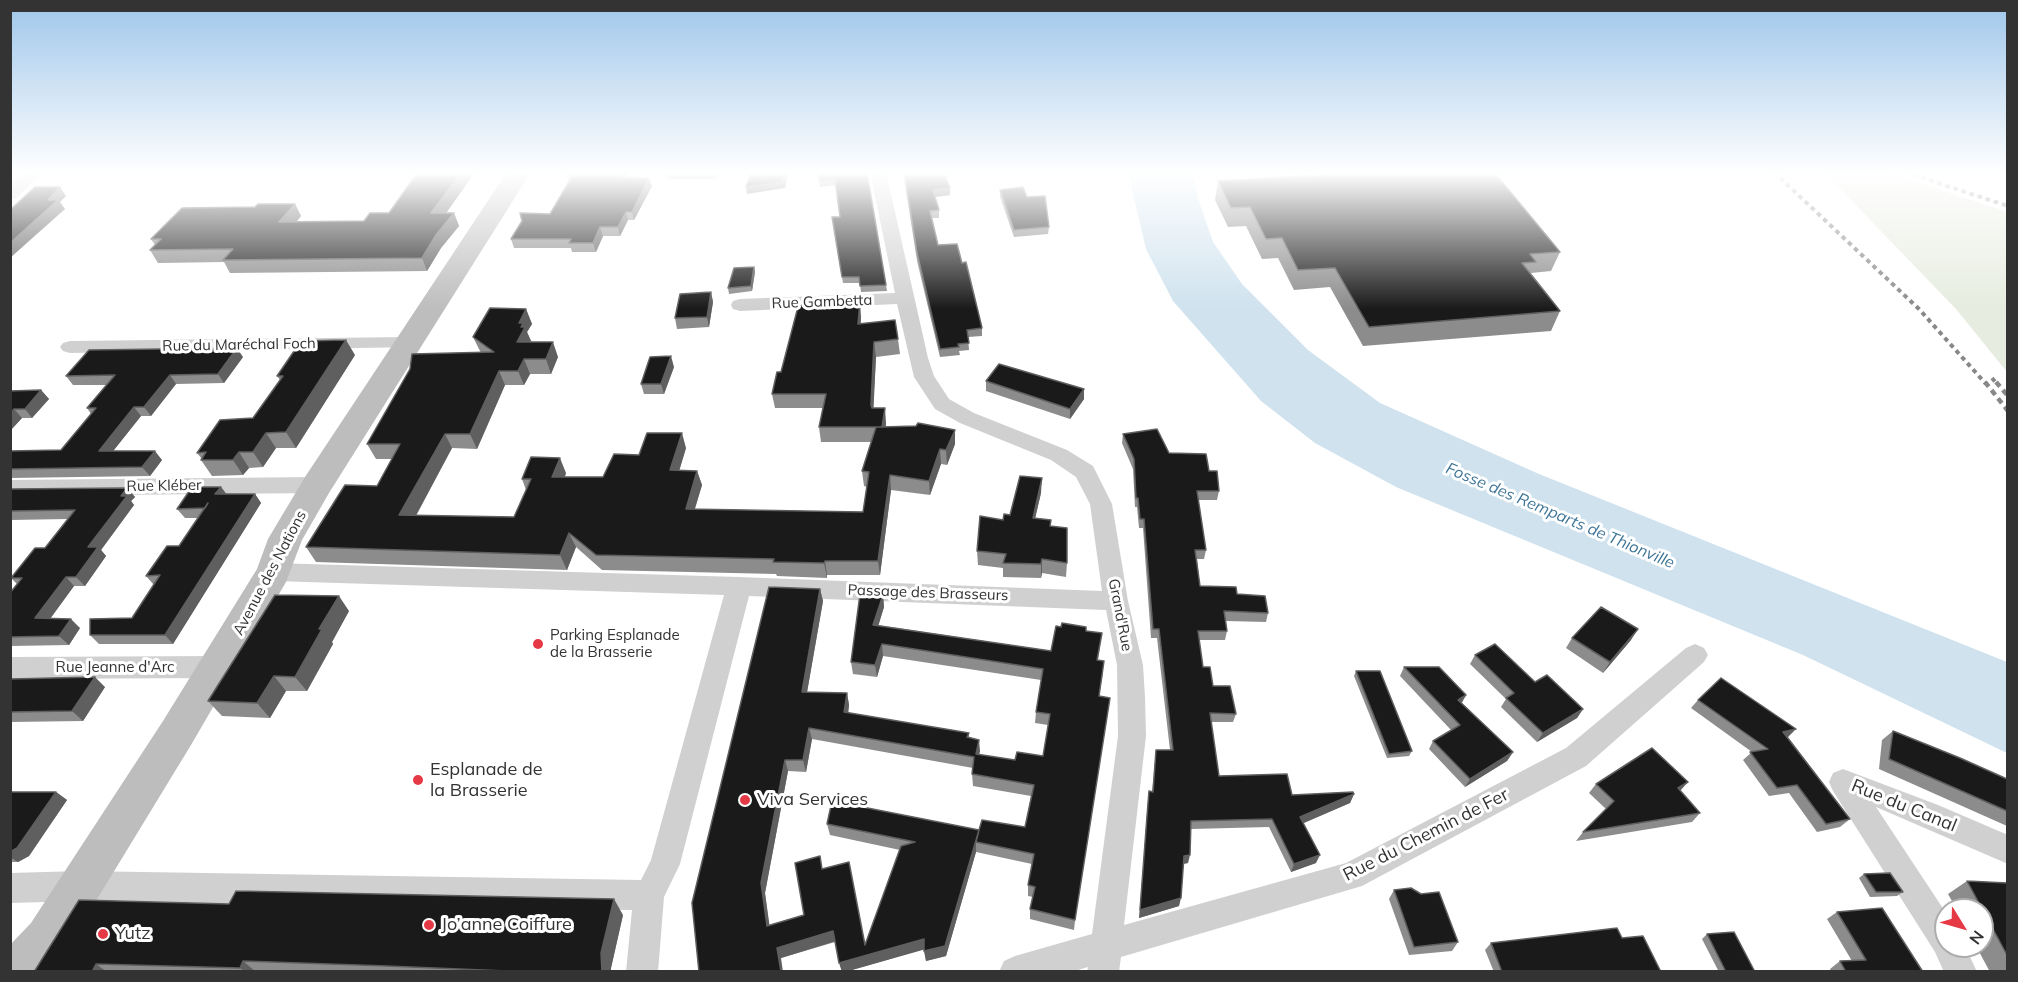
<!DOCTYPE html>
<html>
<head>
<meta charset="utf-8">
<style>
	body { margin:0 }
	#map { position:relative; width:2018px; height:982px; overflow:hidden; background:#fff; font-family:Mulish,sans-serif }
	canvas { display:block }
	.frame { position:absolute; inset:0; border:12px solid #333; pointer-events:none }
	.north { position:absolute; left:1934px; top:898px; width:60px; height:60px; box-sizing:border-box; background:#fff; border:2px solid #adadad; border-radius:50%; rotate:127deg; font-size:16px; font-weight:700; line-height:24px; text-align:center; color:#333 }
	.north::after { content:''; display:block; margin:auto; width:21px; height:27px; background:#e63946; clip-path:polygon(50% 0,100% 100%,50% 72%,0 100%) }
</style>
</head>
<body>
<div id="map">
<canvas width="2018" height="982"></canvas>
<div class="frame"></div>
<div class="north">N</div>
</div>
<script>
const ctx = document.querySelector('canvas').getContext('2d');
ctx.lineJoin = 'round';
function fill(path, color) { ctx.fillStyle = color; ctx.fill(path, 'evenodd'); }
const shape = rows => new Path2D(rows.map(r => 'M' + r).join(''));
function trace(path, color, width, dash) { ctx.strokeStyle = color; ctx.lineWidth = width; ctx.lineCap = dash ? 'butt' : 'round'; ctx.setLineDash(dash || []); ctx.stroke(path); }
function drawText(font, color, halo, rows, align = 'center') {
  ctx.font = font + ' Mulish,sans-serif'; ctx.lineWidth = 6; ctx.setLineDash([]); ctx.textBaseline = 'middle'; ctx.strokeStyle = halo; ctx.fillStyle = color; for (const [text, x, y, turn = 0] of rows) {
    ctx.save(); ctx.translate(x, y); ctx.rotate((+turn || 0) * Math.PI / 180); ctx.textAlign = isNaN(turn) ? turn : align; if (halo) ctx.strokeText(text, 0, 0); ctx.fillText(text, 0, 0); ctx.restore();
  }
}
fill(shape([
	[1824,172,1886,172,2007,212,2007,372,1956,309]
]), '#e6ecdf');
fill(shape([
	[1128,172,1192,172,1199,201,1213,242,1242,284,1308,350,1380,403,1539,474,2007,662,2007,753,1803,655,1396,487,1315,443,1261,401,1173,301,1146,249]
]), '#cfe2ee');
fill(shape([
	[25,172,43,172,16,198,10,199,10,185,25,172],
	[870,172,886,172,928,358,934,376,949,399,974,413,1067,450,1093,466,1112,504,1128,601,1143,665,1145,697,1146,736,1124,925,1346,863,1566,748,1686,648,1695,644,1704,648,1708,655,1704,662,1586,766,1362,886,1121,957,1119,972,1087,972,1088,967,1072,972,999,972,1004,961,1015,956,1092,934,1118,736,1117,665,1106,610,749,596,680,864,664,897,658,972,626,972,632,910,81,901,10,903,10,873,81,871,641,880,651,860,724,595,274,581,265,579,262,572,265,565,274,563,739,577,1102,591,1090,504,1076,477,1051,460,960,423,935,409,914,377,897,304,740,311,733,309,731,305,733,301,740,299,895,293,870,172],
	[408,337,415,339,418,343,415,347,70,353,63,351,60,347,63,343,70,341,408,337],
	[317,477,325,479,328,485,325,491,317,493,10,496,10,480,317,477],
	[219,656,228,659,232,667,228,675,219,678,10,679,10,657,219,656],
	[1843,769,1938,805,2008,835,2008,864,1876,807,1946,913,1946,946,1965,946,1977,972,1944,972,1935,952,1833,791,1829,782,1833,773,1843,769]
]), '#d0d0d0');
fill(shape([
	[507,172,531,172,329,493,302,540,286,582,191,745,63,955,49,972,10,972,10,945,31,923,163,721,257,569,268,539,305,477,507,172]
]), '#bdbdbd');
trace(shape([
	[1774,172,1919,309,1986,384],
	[1905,172,2008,206],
	[1992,378,1997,384]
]), '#888', 4, [4.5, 4]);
trace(shape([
	[1985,382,2008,411],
	[1996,382,2008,396]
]), '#888', 4.5, [6, 4.5]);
fill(shape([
	[418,172,475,172,446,213,454,213,459,226,441,248,427,271,230,273,224,262,158,263,150,250,155,245,151,239,255,207,295,204,301,216,296,222,364,221,389,213],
	[566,172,628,172,626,177,652,186,634,220,628,220,620,236,603,236,596,252,572,252,571,248,514,248,511,239,550,214,569,181],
	[665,172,718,172,716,179,667,179],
	[817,172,867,172,887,291,861,292,860,283,843,283,832,217,840,217,836,185,820,187],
	[903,172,944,172,950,195,935,197,939,210,939,218,932,218,938,245,962,263,982,328,982,336,968,337,969,350,959,351,960,355,940,357,917,261],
	[1218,181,1560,252,1551,271,1531,273,1531,274,1560,311,1551,331,1363,346,1330,287,1294,290,1278,258,1262,259,1246,226,1228,227,1215,200],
	[1000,190,1027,197,1049,227,1048,234,1014,237,1000,197],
	[754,267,755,272,752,291,729,294,728,288],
	[711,292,713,302,709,327,677,329,675,318],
	[526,309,532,324,527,332,531,341,558,357,551,374,530,374,524,385,505,385,477,449,452,448,416,516,514,517,526,490,522,479,566,473,565,477,603,477,639,455,686,448,679,470,697,471,702,485,695,509,863,512,867,487,864,486,862,471,872,442,821,442,819,427,823,408,775,408,772,394,781,372,861,317,861,324,898,339,900,354,876,357,873,408,886,423,886,427,955,444,947,465,941,464,930,495,891,490,880,575,827,575,827,578,777,576,776,574,602,570,576,547,567,570,316,562,306,547,377,486,392,459,376,459,367,444,481,353,473,337],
	[355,355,296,448,276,448,263,467,249,468,243,475,212,476,201,460,202,459,197,453,253,418,280,380,277,376],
	[243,357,224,383,176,384,151,416,141,416,113,451,162,460,150,476,10,478,10,451,61,450,91,414,87,408,107,385,73,385,66,376],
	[674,367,664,394,644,394,641,384],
	[986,381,1084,389,1084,399,1070,419,986,391],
	[41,390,49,399,32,418,22,418,10,431,10,391],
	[1123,434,1169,453,1209,471,1219,491,1217,500,1198,500,1206,550,1204,559,1197,559,1200,586,1237,594,1268,613,1266,622,1226,621,1227,631,1225,640,1199,640,1203,667,1213,686,1236,714,1233,722,1211,722,1219,776,1292,795,1354,794,1350,803,1303,823,1316,863,1291,872,1269,827,1191,829,1188,863,1183,864,1179,906,1139,918,1148,800,1149,791,1152,792,1156,750,1170,750,1157,638,1151,638,1143,528,1139,528,1137,507,1135,507,1133,469,1122,443],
	[221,487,226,494,255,494,261,503,173,644,99,644,90,635,132,618,154,585,146,576,179,546,198,518,185,518,177,509],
	[127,488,135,497,131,501,134,505,101,550,106,556,85,586,74,586,50,619,80,628,69,645,10,646,10,593,17,584,11,578,45,548,68,519,10,520,10,489],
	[1041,493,1035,518,1051,520,1050,526,1067,563,1066,577,1042,573,1041,578,1003,577,1003,568,978,565,977,551,1003,520],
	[820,589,823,601,807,692,847,693,849,705,848,713,969,733,969,738,979,740,979,755,1015,760,1043,756,1048,725,1035,723,1036,712,1041,680,883,656,877,677,853,674,851,662,883,595,884,607,878,625,1051,651,1086,631,1102,633,1098,660,1103,673,1099,696,1074,930,1030,919,1030,909,1033,897,1028,896,1028,885,1032,864,976,852,946,956,926,961,924,949,845,972,842,972,835,942,781,958,699,972],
	[812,739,973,768,972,774,973,786,1031,796,1025,827,979,830,827,824,830,835,900,850,865,944,823,869,804,915,769,925,765,893,788,771,806,772],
	[349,611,332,642,333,644,307,691,286,691,270,718,222,716,208,701],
	[1572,638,1631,640,1603,673,1566,648],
	[1475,655,1535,682,1583,709,1577,718,1537,742,1501,707,1506,699,1470,664],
	[1404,667,1466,695,1462,703,1513,752,1507,761,1465,787,1429,749,1433,741,1451,730,1400,676],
	[1356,671,1412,751,1409,756,1387,758,1354,676],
	[10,679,105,687,83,721,10,722],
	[1698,700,1788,737,1850,819,1840,827,1817,832,1789,793,1769,796,1743,760,1752,752,1691,708],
	[1893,731,2007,779,2007,826,1879,769,1882,740],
	[1596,784,1700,813,1692,822,1576,841,1583,832,1606,809,1589,793],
	[10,792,56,792,67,800,29,856,18,862,10,862],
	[1864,874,1903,892,1897,896,1870,897,1859,878],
	[1967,881,2007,883,2007,972,1990,972,1976,946,1982,946,1982,910,1957,910,1948,894],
	[1394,890,1458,942,1452,951,1409,955,1389,899],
	[79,900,623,915,611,968,611,972,34,972],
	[1837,912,1923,972,1832,972,1830,969,1840,961,1852,961,1827,919],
	[1707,934,1755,972,1719,972,1702,939],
	[1622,938,1661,972,1494,972,1485,950,1491,943]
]), '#8c8c8c');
fill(shape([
	[462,172,475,172,437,226,431,213],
	[622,172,628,172,622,186,619,177],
	[715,172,718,172,716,179],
	[785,172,788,172,785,188,747,194,746,187],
	[649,178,652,186,634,220,632,212],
	[60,187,66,196,60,202,65,209,10,258,10,243,48,200],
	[950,188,950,195,934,197,933,190],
	[295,204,301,216,286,235,279,222],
	[626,212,628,220,620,236,618,227],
	[454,213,459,226,441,248,427,271,422,258,436,235],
	[600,227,603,236,596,252,593,243],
	[754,267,755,272,752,291,751,286],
	[711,292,713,302,709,327,707,317],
	[860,302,861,317,859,339,858,324],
	[526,309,532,324,527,332,531,341,517,342,519,323],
	[346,340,355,355,296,448,286,432],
	[553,342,558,357,551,374,546,359],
	[874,342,876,357,873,419,871,405],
	[237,348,243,357,224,383,218,374],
	[671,356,674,367,664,394,661,384],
	[524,359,530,374,524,385,518,371],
	[499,371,505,385,477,449,470,434],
	[170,375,176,384,151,416,144,407],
	[1084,389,1084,399,1070,419,1070,409],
	[41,390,49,399,32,418,25,409],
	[134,407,141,416,106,460,99,451],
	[885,408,886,423,884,442,882,427],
	[14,409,22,418,10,431,10,414],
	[955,430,955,444,947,465,946,450],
	[266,433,276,448,263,467,253,452],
	[682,433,686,448,675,485,670,470],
	[445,434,452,448,408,530,399,515],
	[940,449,941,464,930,495,929,481],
	[155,451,162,460,150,476,142,467],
	[239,452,249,468,243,475,233,460],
	[560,458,566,473,559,491,552,477],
	[697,471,702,485,690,524,686,509],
	[890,475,891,490,880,575,878,561],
	[1042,478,1041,493,1032,532,1033,518],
	[221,487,228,496,215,494],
	[127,488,135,497,131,501,134,505,101,550,106,556,85,586,76,577,88,547],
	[255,494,261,503,173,644,165,635],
	[569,533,576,547,567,570,560,555],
	[1042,559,1042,573,1041,578,1041,564],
	[825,561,827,575,827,578,824,563],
	[66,577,74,586,44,627,35,618],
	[820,589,823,601,805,704,802,692],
	[883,595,884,607,875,637,873,625],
	[339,596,349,611,332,642,333,644,307,691,295,677,319,629],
	[71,619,80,628,69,645,59,636],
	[1638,629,1631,640,1603,673,1610,662],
	[882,644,883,656,877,677,875,665],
	[274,676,286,691,270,718,257,703],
	[95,677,105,687,83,721,72,711],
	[847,693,849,705,847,724,844,712],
	[1466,695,1461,703,1458,700],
	[1583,709,1577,718,1537,742,1543,733],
	[809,728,812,739,806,772,803,760],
	[1796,729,1788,737,1775,740,1783,732],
	[979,740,980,751,977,766,976,754],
	[1513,752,1507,761,1465,787,1470,779],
	[785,760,788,771,765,893,771,936,767,926,761,883],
	[1688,782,1680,791,1678,788],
	[56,792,67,800,29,856,18,862,10,857,10,852],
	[1354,794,1350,803,1297,826,1300,817],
	[976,842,976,852,946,956,926,961,924,951],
	[1190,855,1188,863,1182,864,1184,856],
	[1320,855,1316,863,1291,872,1294,864],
	[1181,898,1179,906,1139,918,1140,910],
	[614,899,623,915,611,968,611,972,602,972,601,953],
	[833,931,836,941,781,958,783,972,781,972,777,948],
	[924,939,926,949,845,972,842,972,839,963],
	[243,961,256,972,245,972,240,968],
	[96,964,107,972,92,972]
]), '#5f5f5f');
const building = shape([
	[418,172,462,172,431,213,454,213,436,235,422,258,223,260,233,249,150,250,161,239,151,239,182,208,255,207,258,204,295,204,279,222,364,221,370,213,389,213,418,172],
	[566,172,622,172,619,177,649,178,632,212,626,212,618,227,600,227,593,243,569,243,571,239,511,239,522,221,520,213,550,214,574,173,566,173,566,172],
	[751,172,785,172,783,182,746,187,751,172],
	[818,172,867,172,886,285,860,286,859,277,842,277,832,217,840,217,835,180,820,181,818,172],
	[904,172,944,172,950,188,933,190,939,210,930,211,938,245,957,244,962,263,966,262,982,328,967,330,969,343,958,344,959,347,940,349,917,253,904,172],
	[1367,172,1494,172,1560,252,1530,254,1536,262,1522,263,1560,311,1369,327,1335,268,1298,270,1282,238,1266,239,1250,207,1231,208,1218,181,1367,172],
	[35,187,60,187,48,200,58,200,10,243,10,210,35,187],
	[1023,187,1027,197,1045,196,1049,227,1014,230,1000,190,1023,187],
	[754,267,751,286,728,288,734,268,754,267],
	[711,292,707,317,675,318,680,294,711,292],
	[860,302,858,324,895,320,898,339,874,342,871,405,872,408,885,408,882,427,916,426,918,423,955,430,946,450,940,449,929,481,890,475,878,561,825,561,824,563,773,562,774,559,596,555,569,533,560,555,306,547,345,485,377,486,400,444,367,444,410,369,412,354,494,352,473,337,490,308,526,309,519,323,523,323,521,327,525,327,517,342,553,342,546,359,524,359,518,371,499,371,470,434,445,434,399,515,514,517,531,479,522,479,531,457,560,458,552,477,603,477,614,454,639,455,647,433,682,433,670,470,697,471,686,509,863,512,869,472,862,471,876,427,882,427,819,427,826,394,772,394,777,372,781,372,799,303,860,302],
	[346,340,286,432,266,433,253,452,239,452,233,460,201,460,206,452,197,453,220,420,253,418,283,376,277,376,301,341,346,340],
	[237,348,218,374,170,375,144,407,134,407,99,451,155,451,142,467,10,469,10,451,61,450,96,408,87,408,115,375,66,376,89,350,237,348],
	[671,356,661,384,641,384,650,357,671,356],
	[999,364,1084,389,1070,409,986,381,999,364],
	[41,390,25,409,14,409,10,414,10,391,41,390],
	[1157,429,1169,453,1206,454,1209,471,1217,471,1219,491,1197,491,1206,550,1195,550,1200,586,1236,587,1237,594,1265,596,1268,613,1224,611,1227,631,1198,631,1203,667,1210,667,1213,686,1230,686,1236,714,1210,713,1219,776,1287,774,1292,795,1353,792,1354,794,1300,817,1320,855,1294,864,1272,819,1191,821,1190,855,1184,856,1181,898,1140,910,1147,816,1149,791,1153,792,1156,750,1173,750,1159,629,1153,629,1144,519,1140,519,1138,498,1136,498,1134,459,1123,434,1157,429],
	[1020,476,1042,478,1033,518,1051,520,1050,526,1067,528,1067,563,1042,559,1041,564,1003,563,1006,554,977,551,980,516,1003,520,1004,514,1010,515,1020,476],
	[192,487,221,487,215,494,255,494,165,635,90,635,90,619,132,618,160,575,146,576,167,546,179,546,208,503,205,508,177,509,192,487],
	[127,488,121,496,127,496,88,547,98,547,76,577,66,577,35,618,71,619,59,636,10,637,10,593,22,578,11,578,35,548,45,548,75,510,10,511,10,489,127,488],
	[769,587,820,589,802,692,847,693,844,712,969,733,967,737,979,740,976,754,1015,760,1017,752,1043,756,1050,714,1036,712,1043,669,882,644,875,665,851,662,860,594,883,595,873,625,1051,651,1056,626,1061,627,1062,623,1086,627,1086,631,1102,633,1097,660,1104,661,1099,696,1110,698,1075,920,1030,909,1035,887,1028,885,1034,854,976,842,979,830,945,946,924,951,924,939,839,963,833,931,777,948,781,972,699,972,692,903,769,587],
	[809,728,974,757,972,774,1034,785,1025,827,982,820,979,830,832,801,827,824,915,842,901,846,865,945,849,862,822,869,820,856,795,863,804,915,767,926,761,883,785,760,803,760,809,728],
	[275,595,339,596,319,629,322,629,295,677,274,676,257,703,208,701,275,595],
	[1601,607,1638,629,1610,662,1572,638,1601,607],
	[1495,644,1535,682,1547,675,1583,709,1543,733,1506,698,1514,693,1475,655,1495,644],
	[1404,667,1439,667,1466,695,1458,700,1513,752,1470,779,1433,741,1460,725,1404,667],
	[1356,671,1380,671,1412,751,1389,754,1356,671],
	[95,677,72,711,10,712,10,679,95,677],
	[1721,678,1796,729,1783,732,1850,819,1826,824,1797,785,1777,788,1750,752,1768,749,1698,700,1721,678],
	[1893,731,1960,758,2007,779,2007,811,1889,759,1893,731],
	[1652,748,1688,782,1678,788,1700,813,1583,832,1614,801,1596,784,1652,748],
	[10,792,56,792,17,848,10,852,10,792],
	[1890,873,1903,892,1876,892,1864,874,1890,873],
	[1967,881,2007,883,2007,955,1967,881],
	[1411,888,1421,894,1439,892,1458,942,1414,947,1394,890,1411,888],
	[236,891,614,899,601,953,602,972,531,972,387,966,243,961,240,968,96,964,92,972,34,972,79,900,229,904,236,891],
	[1882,908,1923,972,1846,972,1840,961,1866,960,1837,912,1882,908],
	[1617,928,1622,938,1643,936,1661,972,1502,972,1491,943,1617,928],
	[1734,932,1755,972,1726,972,1707,934,1734,932]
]);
fill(building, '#1a1a1a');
trace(building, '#5f5f5f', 1.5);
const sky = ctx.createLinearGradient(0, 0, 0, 309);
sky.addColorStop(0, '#9ec6ea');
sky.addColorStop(0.56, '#fff');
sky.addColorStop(1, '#ffffff00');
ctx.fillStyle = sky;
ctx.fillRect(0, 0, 2018, 309);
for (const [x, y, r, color] of [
	[538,644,6,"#e63946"],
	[418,780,6,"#e63946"],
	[745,800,6,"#e63946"],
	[429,925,6,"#e63946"],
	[103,934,6,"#e63946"]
]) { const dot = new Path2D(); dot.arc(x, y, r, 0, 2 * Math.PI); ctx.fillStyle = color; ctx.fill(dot); trace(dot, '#fff', 2); }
drawText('15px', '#333', '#fff', [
	["Rue Gambetta",822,302,-2],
	["Rue du Maréchal Foch",239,345,-1],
	["Rue Kléber",164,486,-1],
	["Avenue des Nations",270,573,-62],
	["Passage des Brasseurs",928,593,2],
	["Grand'Rue",1120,615,79],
	["Rue Jeanne d'Arc",115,667]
]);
drawText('15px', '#333', '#fff', [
	["Parking Esplanade",550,635],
	["de la Brasserie",550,652]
], 'left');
drawText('italic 16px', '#3f7597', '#fff', [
	["Fosse des Remparts de Thionville",1560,516,23]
]);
drawText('18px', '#333', '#fff', [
	["Esplanade de",430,770],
	["la Brasserie",430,791],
	["Viva Services",757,800],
	["Jo’anne Coiffure",441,925],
	["Yutz",115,934]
], 'left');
drawText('18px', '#333', '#fff', [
	["Rue du Canal",1904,806,22],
	["Rue du Chemin de Fer",1426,835,-27]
]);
</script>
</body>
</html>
